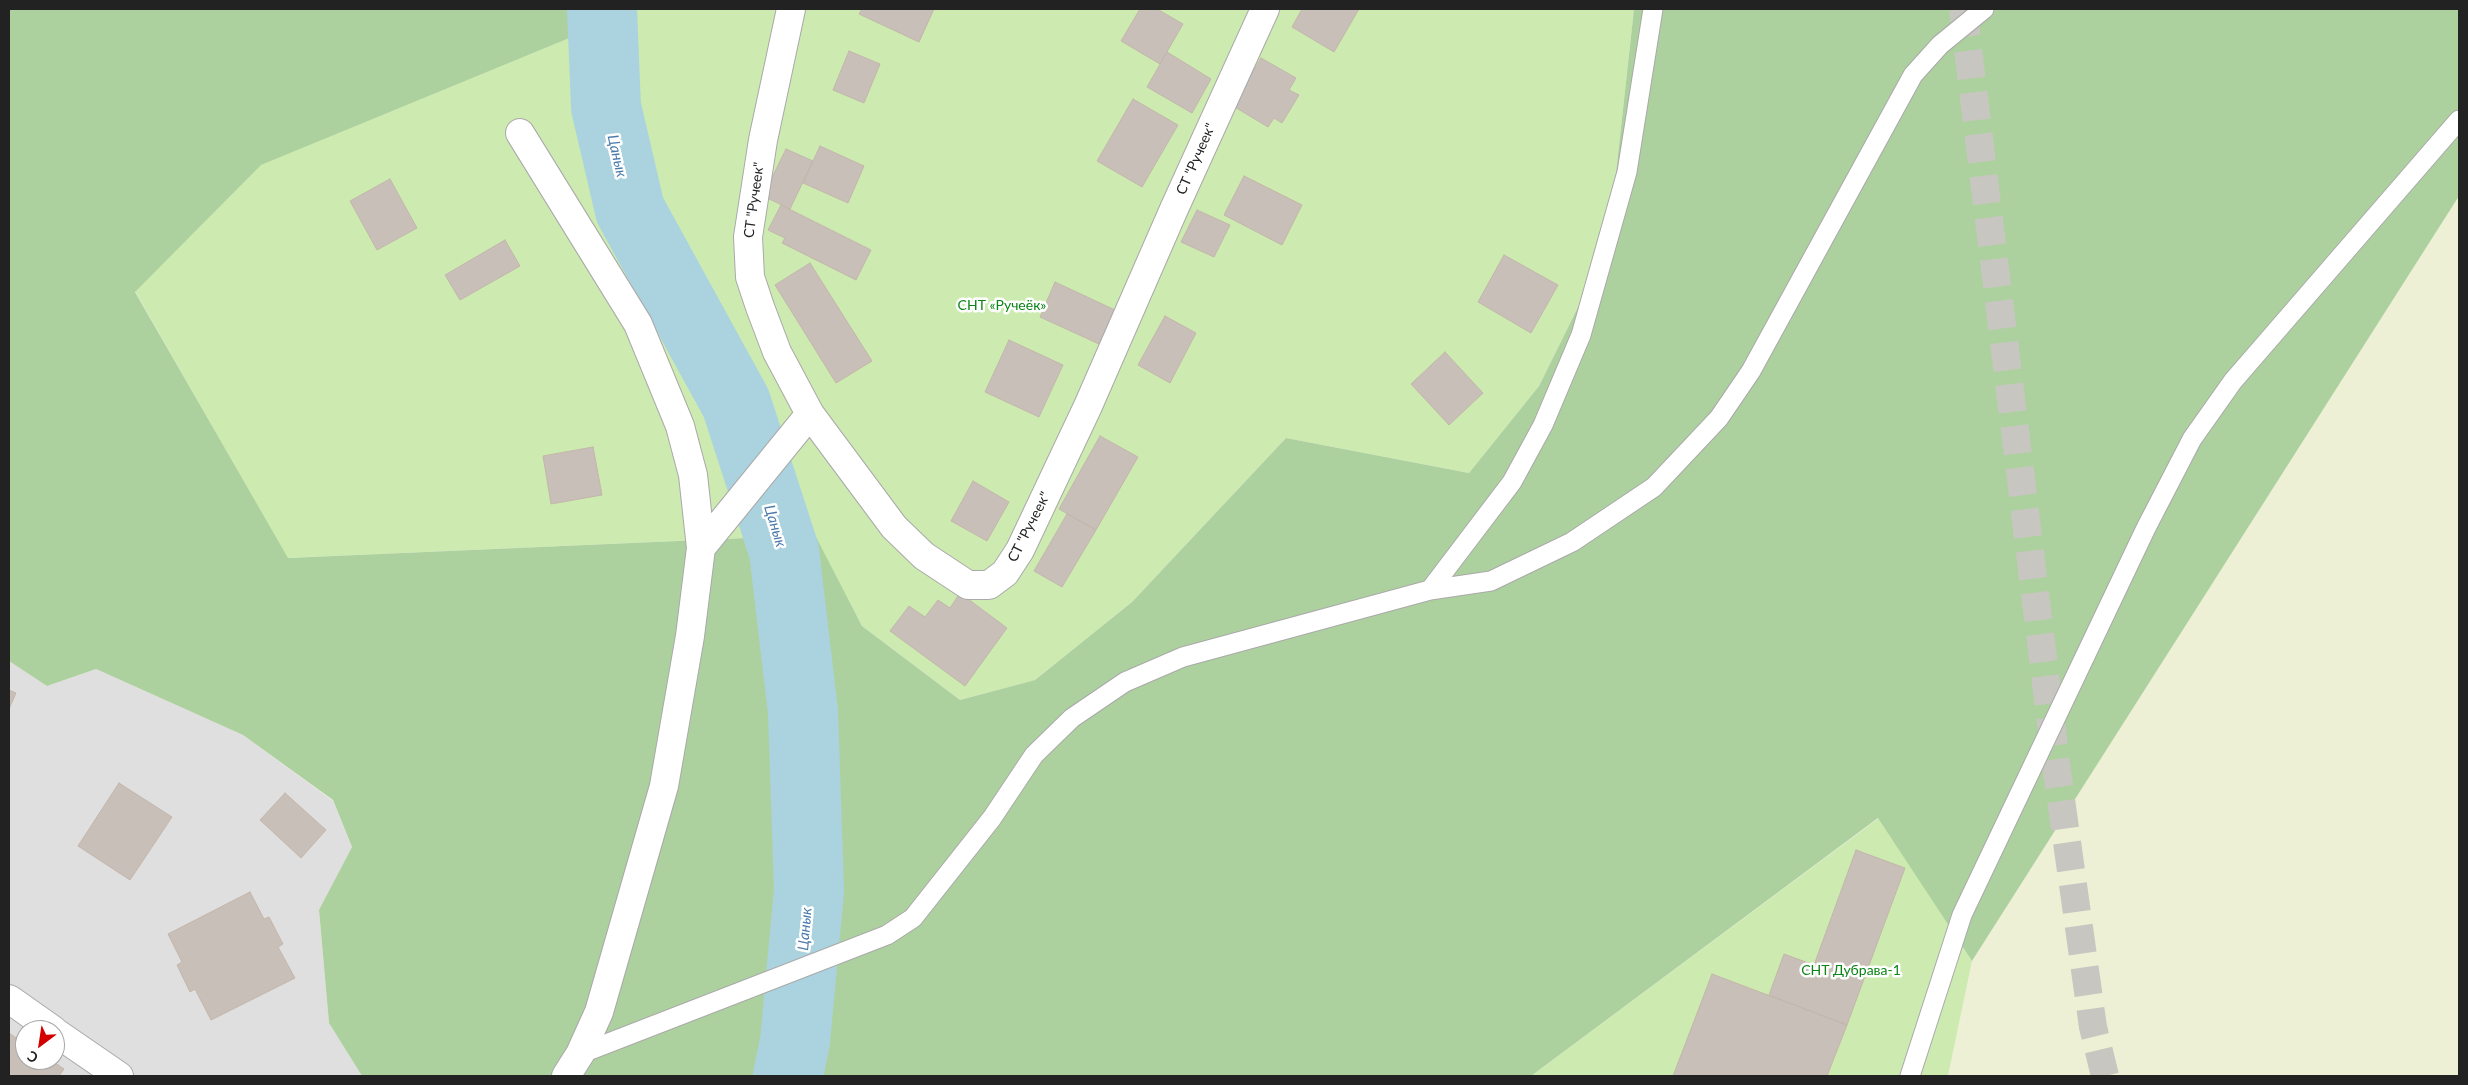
<!DOCTYPE html>
<html>
<head>
<meta charset="utf-8">
<style>
	body { margin:0 }
	#map { position:relative; width:2468px; height:1085px; overflow:hidden; background:#f2efe9; font-family:Lato,sans-serif }
	canvas { display:block }
	.frame { position:absolute; inset:0; border:10px solid #222; pointer-events:none }
	.north { position:absolute; left:15px; top:1020px; width:50px; height:50px; box-sizing:border-box; background:#fff; border:1px solid #a7a7a7; border-radius:50%; rotate:211deg; font-size:14px; font-weight:700; line-height:20px; text-align:center; color:#222 }
	.north::after { content:''; display:block; margin:auto; width:18px; height:22px; background:#d40000; clip-path:polygon(50% 0,100% 100%,50% 72%,0 100%) }
</style>
</head>
<body>
<div id="map">
<canvas width="2468" height="1085"></canvas>
<div class="frame"></div>
<div class="north">С</div>
</div>
<script>
const ctx = document.querySelector('canvas').getContext('2d');
ctx.lineJoin = 'round';
function fill(path, color) { ctx.fillStyle = color; ctx.fill(path, 'evenodd'); }
const shape = rows => new Path2D(rows.map(r => 'M' + r).join(''));
function trace(path, color, width, dash) { ctx.strokeStyle = color; ctx.lineWidth = width; ctx.lineCap = dash ? 'butt' : 'round'; ctx.setLineDash(dash || []); ctx.stroke(path); }
function drawText(font, color, halo, rows, align = 'center') {
  ctx.font = font + ' Lato,sans-serif'; ctx.lineWidth = 5; ctx.setLineDash([]); ctx.textBaseline = 'middle'; ctx.strokeStyle = halo; ctx.fillStyle = color; for (const [text, x, y, turn = 0] of rows) {
    ctx.save(); ctx.translate(x, y); ctx.rotate((+turn || 0) * Math.PI / 180); ctx.textAlign = isNaN(turn) ? turn : align; if (halo) ctx.strokeText(text, 0, 0); ctx.fillText(text, 0, 0); ctx.restore();
  }
}
fill(shape([
	[9,661,47,686,96,669,243,735,333,801,352,847,319,911,329,1023,362,1076,9,1076],
	[25,1030,55,1030,55,1060,25,1060]
]), '#e0dfdf');
fill(shape([
	[2459,196,2459,1076,1948,1076,1972,961]
]), '#eef0d5');
fill(shape([
	[640,9,1634,9,1616,173,1586,291,1539,386,1469,473,1286,438,1132,602,1035,680,960,700,862,626,814,535,287,558,135,291,260,165],
	[1879,818,1972,961,1948,1076,1531,1076]
]), '#cdebb0');
fill(shape([
	[9,9,640,9,261,165,135,292,288,558,815,535,862,626,960,700,1035,680,1132,602,1286,438,1469,473,1539,386,1586,291,1616,173,1634,9,2459,9,2459,196,1972,961,1878,818,1531,1076,362,1076,329,1023,319,910,352,847,333,800,243,735,96,669,47,686,9,661]
]), '#add19e');
trace(shape([
	[602,9,606,107,630,210,736,403,784,551,803,712,809,890,795,1041,788,1076]
]), '#aad3df', 70);
const building = shape([
	[862,9,934,9,919,42,859,14,862,9],
	[1140,9,1157,9,1183,24,1160,64,1121,41,1140,9],
	[1302,9,1359,9,1334,52,1292,27,1302,9],
	[849,51,880,64,864,103,833,90,849,51],
	[1167,52,1211,79,1192,113,1147,87,1167,52],
	[1261,58,1296,78,1289,90,1299,95,1282,123,1274,118,1268,127,1233,106,1261,58],
	[1133,99,1178,125,1142,187,1097,161,1133,99],
	[820,146,864,166,848,203,803,183,820,146],
	[786,149,813,161,790,209,763,196,786,149],
	[1244,176,1302,205,1282,245,1224,215,1244,176],
	[390,179,417,228,377,250,350,201,390,179],
	[781,205,871,250,856,280,782,243,785,238,768,230,781,205],
	[1197,210,1230,225,1214,257,1181,242,1197,210],
	[505,240,520,266,460,300,445,275,505,240],
	[1504,255,1558,285,1531,333,1478,302,1504,255],
	[810,263,872,361,836,383,775,285,810,263],
	[1055,282,1115,310,1099,344,1040,317,1055,282],
	[1165,316,1196,333,1170,383,1138,365,1165,316],
	[1009,340,1063,365,1039,417,985,392,1009,340],
	[1445,352,1483,393,1449,425,1411,384,1445,352],
	[1100,436,1138,457,1096,530,1059,509,1100,436],
	[593,447,602,495,551,504,543,456,593,447],
	[973,481,1009,502,987,541,951,521,973,481],
	[1067,514,1096,530,1062,587,1034,571,1067,514],
	[960,593,1007,628,965,686,890,631,909,606,925,617,938,600,950,608,960,593],
	[9,690,16,693,9,709,9,690],
	[119,783,172,817,130,880,78,846,119,783],
	[285,793,326,830,301,858,260,820,285,793],
	[1856,850,1905,868,1847,1025,1769,995,1784,954,1814,965,1856,850],
	[250,892,264,919,269,917,283,944,278,947,295,978,211,1020,195,989,190,992,177,965,182,962,168,934,250,892],
	[1712,974,1847,1025,1827,1076,1673,1076,1712,974],
	[9,1033,25,1044,25,1060,51,1060,64,1069,59,1076,9,1076,9,1033]
]);
fill(building, '#c7bfb8');
trace(building, '#c4b6ab', 1);
trace(shape([
	[1963,9,2056,764,2093,1027,2105,1076]
]), '#c8c6c1', 28, [28, 14]);
const service = shape([
	[1430,590,1512,482,1543,425,1581,335,1627,172,1653,9],
	[580,1054,887,935,913,918,992,818,1034,755,1072,718,1125,682,1183,657,1430,590,1491,581,1572,542,1654,487,1719,418,1751,371,1913,75,1940,45,1984,9],
	[1910,1076,1962,915,2146,528,2192,439,2233,381,2459,120]
]);
const minor = shape([
	[791,9,763,140,748,237,750,277,760,307,777,352,810,414,894,527,924,556,968,585,989,585,1005,573,1020,550,1088,406,1174,209,1265,9],
	[520,133,638,324,680,426,693,475,701,548,690,636,664,786,599,1012,580,1054,566,1076],
	[701,548,810,414]
]);
const tertiary = shape([
	[9,999,53,1030],
	[55,1032,119,1076]
]);
trace(service, '#a9a9a9', 21);
trace(minor, '#a9a9a9', 30);
trace(tertiary, '#a9a9a9', 30);
trace(service, '#fff', 19);
trace(minor, '#fff', 28);
trace(tertiary, '#fff', 28);
drawText('14px', '#222', '#fff', [
	["СТ \"Ручеек\"",1196,159,-66],
	["СТ \"Ручеек\"",754,200,-82],
	["СТ \"Ручеек\"",1029,527,-63]
]);
drawText('14px', '#0c8416', '#fff', [
	["СНТ «Ручеёк»",1002,305],
	["СНТ Дубрава-1",1851,970]
]);
drawText('italic 15px', '#4a7aab', '#fff', [
	["Цанык",617,156,77],
	["Цанык",775,526,73],
	["Цанык",805,929,-85]
]);
</script>
</body>
</html>
